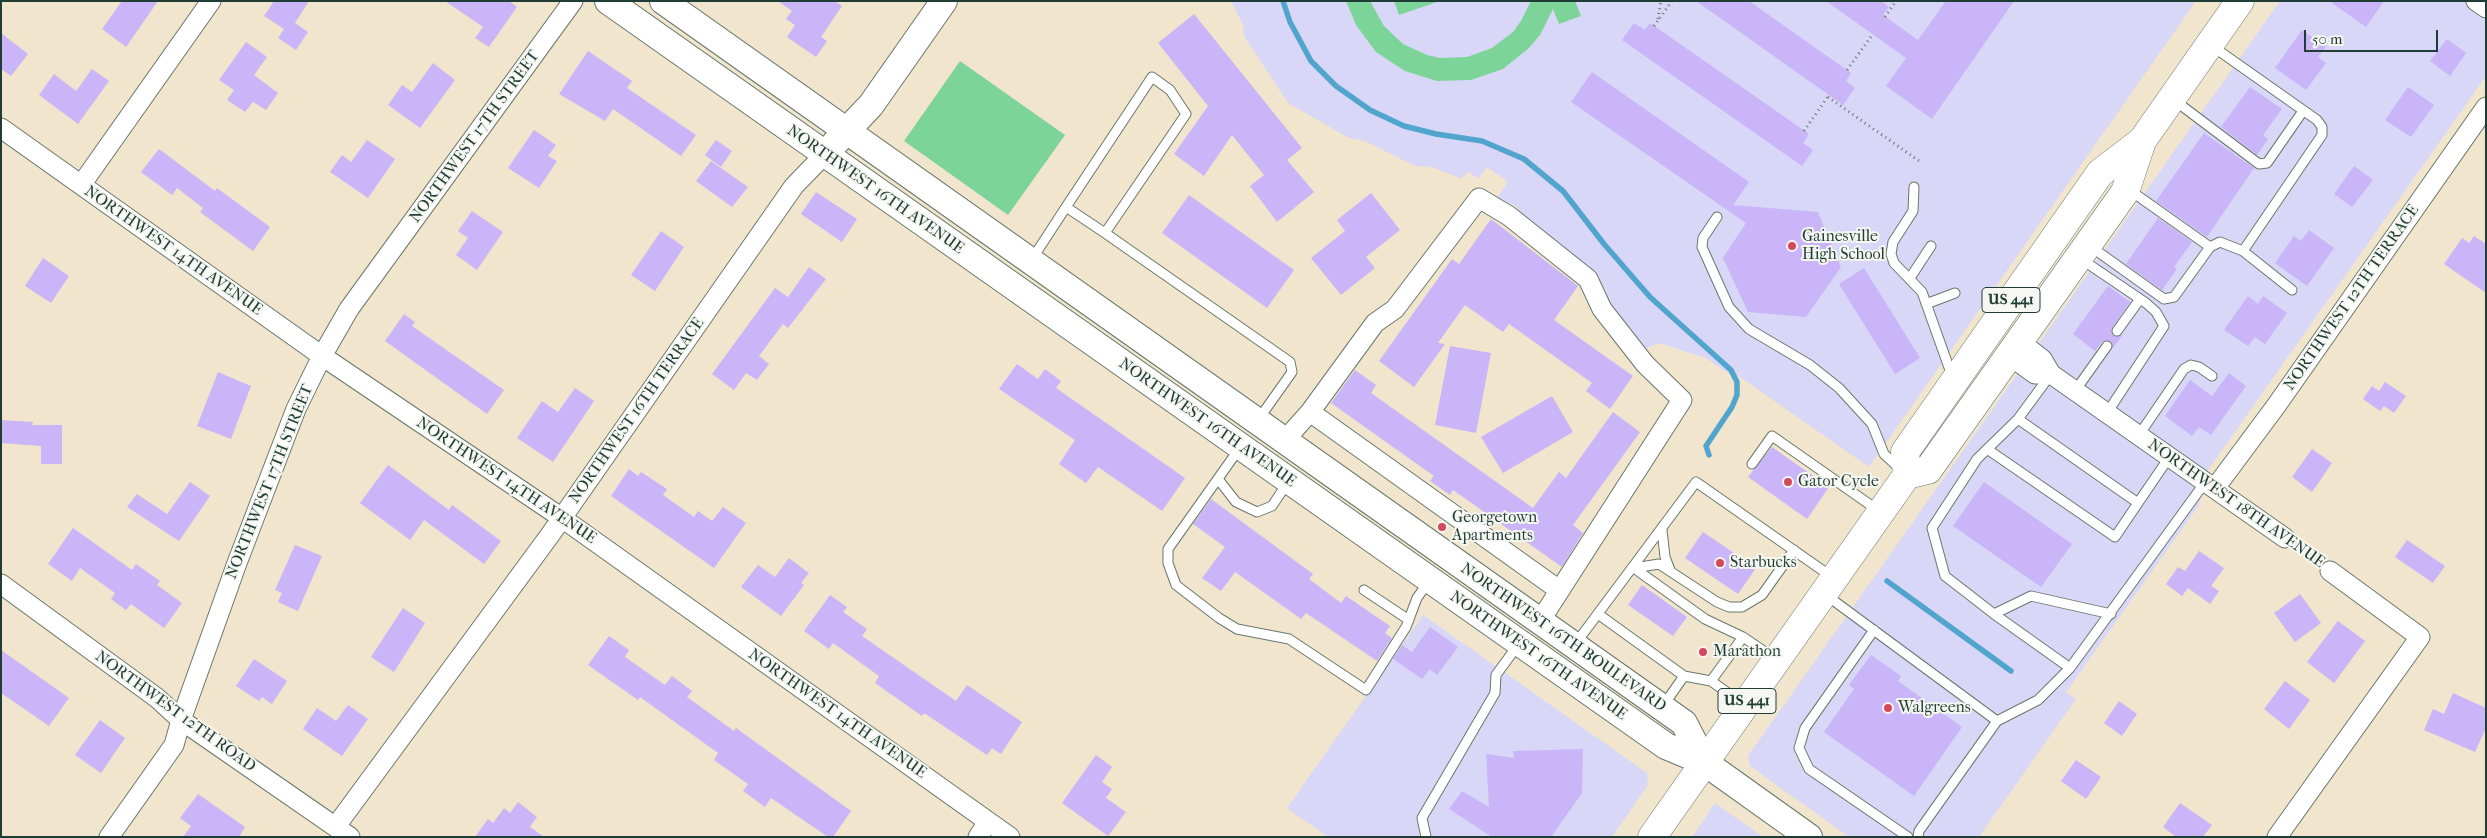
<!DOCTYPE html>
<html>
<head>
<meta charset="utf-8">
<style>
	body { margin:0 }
	#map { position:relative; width:2487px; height:838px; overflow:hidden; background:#f1e5cd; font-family:"IM FELL French Canon",serif }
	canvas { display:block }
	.frame { position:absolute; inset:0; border:2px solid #1f3d34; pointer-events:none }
	.scale { position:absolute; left:2304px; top:30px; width:134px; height:22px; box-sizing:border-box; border:2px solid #1f3d34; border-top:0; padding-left:6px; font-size:15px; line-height:18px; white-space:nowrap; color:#1f3d34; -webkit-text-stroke:4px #f6f6f2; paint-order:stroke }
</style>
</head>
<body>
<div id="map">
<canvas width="2487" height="838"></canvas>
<div class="frame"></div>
<div class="scale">50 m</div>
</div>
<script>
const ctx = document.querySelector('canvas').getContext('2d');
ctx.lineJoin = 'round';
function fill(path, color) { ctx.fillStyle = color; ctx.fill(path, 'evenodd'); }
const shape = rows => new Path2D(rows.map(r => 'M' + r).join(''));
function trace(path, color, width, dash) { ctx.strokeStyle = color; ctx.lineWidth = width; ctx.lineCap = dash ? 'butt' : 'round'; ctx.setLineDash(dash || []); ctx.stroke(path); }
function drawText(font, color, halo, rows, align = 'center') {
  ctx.font = font + ' "IM FELL French Canon",serif'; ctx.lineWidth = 4; ctx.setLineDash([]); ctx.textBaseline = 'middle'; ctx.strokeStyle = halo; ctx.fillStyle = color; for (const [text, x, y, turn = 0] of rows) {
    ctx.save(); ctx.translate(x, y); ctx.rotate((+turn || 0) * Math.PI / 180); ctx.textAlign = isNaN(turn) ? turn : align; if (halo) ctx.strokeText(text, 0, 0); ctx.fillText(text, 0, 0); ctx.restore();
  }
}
fill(shape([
	[1231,1,2196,1,1869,467,1737,375,1735,378,1706,358,1659,343,1645,349,1596,283,1586,265,1536,228,1514,205,1496,199,1508,182,1487,167,1478,179,1468,171,1462,179,1432,167,1415,166,1365,141,1349,138,1288,103,1244,36,1243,25],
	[2280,1,2486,1,2486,76,2208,470,2199,505,2066,692,2076,699,1979,837,1849,837,1750,766,1748,756],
	[1423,615,1647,773,1648,785,1612,837,1328,837,1287,808],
	[1715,803,1763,837,1692,837]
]), '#d8d7f8');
fill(shape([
	[1346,1,1370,1,1384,26,1403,44,1427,55,1440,58,1467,57,1492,48,1513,32,1521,21,1531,1,1575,1,1581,16,1559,24,1553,9,1540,35,1529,48,1503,69,1471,80,1437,81,1405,71,1376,52,1356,25],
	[1394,1,1440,1,1399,15],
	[960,61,1065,135,1008,215,904,141]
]), '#7dd498');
trace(shape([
	[1283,1,1290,22,1311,61,1336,86,1370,110,1404,126,1436,134,1482,141,1524,159,1563,191,1604,244,1650,297,1731,370,1737,382,1737,395,1732,407,1706,446,1709,455],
	[1887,581,2011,671]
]), '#51a5cd', 5.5);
fill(shape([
	[122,1,158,1,126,47,102,29],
	[274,1,309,1,295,23,308,32,296,50,278,38,284,29,264,16],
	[445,1,509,1,517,7,489,47,475,38,483,27],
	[778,1,835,1,842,6,821,37,827,41,816,57,787,37,795,25,786,19,792,11],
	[1696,1,1749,1,1851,73,1846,81,1855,88,1843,105],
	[1826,1,1881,1,1889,7,1883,15,1918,40,1946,1,2014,1,1932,119,1886,86,1906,58],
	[2329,1,2384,1,2366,27],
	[1194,14,1302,148,1287,160,1314,192,1277,222,1250,186,1264,175,1232,135,1204,176,1174,154,1208,106,1158,43],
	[1634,23,1645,30,1650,23,1809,134,1803,143,1813,150,1802,166,1622,40],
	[2302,30,2326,47,2318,57,2326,63,2306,90,2275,68],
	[1,33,28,54,11,76,1,69],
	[2447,39,2466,53,2450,76,2430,61],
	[246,42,267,57,254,75,278,93,266,110,253,102,245,112,227,100,234,90,219,80],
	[588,51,632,81,627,88,696,135,681,156,613,109,605,121,559,94],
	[433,63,455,80,420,128,388,105,402,85,412,92],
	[92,69,109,81,78,124,39,95,54,74,76,91],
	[1592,72,1749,182,1733,205,1818,212,1841,267,1806,317,1748,312,1723,258,1746,223,1571,102],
	[2250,87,2282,109,2263,135,2268,139,2257,155,2221,127],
	[2408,87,2434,105,2411,137,2385,120],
	[534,130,556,145,548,156,557,161,539,188,508,168],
	[2204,133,2254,168,2207,237,2156,201],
	[367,140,395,159,368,198,330,172,342,155,351,162],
	[716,140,732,151,721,167,705,155],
	[159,149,215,191,217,188,270,227,253,251,200,212,203,208,177,188,172,195,141,172],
	[711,161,748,187,732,207,696,181],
	[2354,166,2373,180,2352,207,2334,194],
	[816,192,857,219,842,242,801,214],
	[1371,193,1400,230,1366,257,1375,268,1341,295,1311,258,1345,231,1337,220],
	[1189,195,1294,270,1267,308,1162,233],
	[472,211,503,232,477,270,456,255,468,238,458,231],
	[2158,218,2192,242,2174,267,2177,269,2162,290,2126,264],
	[1491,219,1578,286,1554,320,1633,376,1610,409,1586,391,1592,383,1509,324,1503,332,1465,305,1438,343,1445,344,1414,387,1379,361,1452,259,1459,264],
	[2309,230,2334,248,2307,286,2275,263,2294,236,2301,241],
	[661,231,684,247,655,291,631,275],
	[2474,236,2486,244,2486,293,2444,264,2462,238,2469,243],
	[43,258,69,276,51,303,25,286],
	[809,267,826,279,788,328,783,324,759,356,769,364,757,380,746,373,734,390,712,374,775,288,788,297],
	[1864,268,1920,358,1895,374,1839,284],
	[2108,286,2130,302,2111,330,2114,336,2123,335,2112,349,2112,343,2107,340,2102,342,2095,351,2073,334],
	[2248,296,2258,304,2263,296,2287,313,2265,344,2255,337,2248,346,2224,330],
	[404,314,415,322,412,326,504,390,487,414,385,341],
	[1450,346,1491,353,1476,433,1435,425],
	[1017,364,1038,379,1045,369,1061,381,1056,388,1185,478,1162,511,1098,467,1086,483,1059,464,1075,440,999,389],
	[1355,370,1376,385,1371,393,1533,508,1559,472,1566,478,1613,412,1640,432,1573,525,1583,533,1562,567,1453,490,1450,495,1430,481,1434,476,1331,403],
	[218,372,251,386,231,439,197,426],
	[2229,373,2246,386,2211,435,2199,427,2192,436,2165,416,2190,380,2212,396],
	[2385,382,2406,396,2394,413,2384,406,2380,411,2363,399,2372,386,2379,391],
	[575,388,594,401,553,462,517,438,542,401,558,412],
	[1552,396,1573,432,1503,473,1481,437],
	[1,420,33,422,32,425,62,425,62,464,41,464,41,446,1,443],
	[1772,447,1829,487,1807,519,1748,477],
	[2312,449,2332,463,2312,492,2292,477],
	[388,465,449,510,452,505,501,541,484,564,424,520,410,540,360,503],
	[629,469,638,476,641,472,667,489,663,495,694,517,698,511,712,521,723,507,746,523,714,568,611,496],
	[190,482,210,496,179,541,127,507,137,494,167,514],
	[1984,482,2072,544,2041,587,1953,526],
	[1211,499,1313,574,1309,579,1341,603,1346,596,1390,626,1385,633,1392,638,1377,661,1306,613,1301,619,1235,572,1221,591,1202,578,1225,547,1193,524],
	[73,528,132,570,136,564,160,581,157,585,182,603,164,628,131,604,126,610,111,599,115,593,80,568,72,581,48,564],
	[1703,532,1756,568,1738,594,1685,558],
	[2407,540,2445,566,2433,583,2395,557],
	[295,545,322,556,298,611,278,602,282,593,275,590],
	[2199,551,2224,568,2211,586,2219,591,2210,604,2188,588,2182,596,2166,584,2178,567,2185,571],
	[789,558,809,573,801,583,804,585,781,616,741,587,758,565,775,577],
	[1642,585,1687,617,1673,636,1628,605],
	[2300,594,2321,623,2295,642,2274,613],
	[830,595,847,607,843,612,867,629,862,636,956,701,967,685,1022,722,1001,754,992,748,987,755,924,713,922,716,875,683,879,676,833,643,829,649,804,631],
	[403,608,425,623,394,672,371,657],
	[2338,621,2365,641,2334,683,2307,662],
	[1430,627,1458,647,1437,675,1430,669,1422,679,1393,659,1402,645,1412,652],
	[609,636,629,650,625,657,665,685,672,676,692,691,687,697,734,731,736,728,851,811,833,837,828,837,771,798,765,807,743,791,748,784,714,760,718,753,640,697,638,700,588,665],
	[1,650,69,698,49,726,1,693],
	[1871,655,1901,676,1898,681,1962,727,1914,796,1824,732,1854,689,1849,685],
	[254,659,287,681,272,704,262,697,259,701,236,686],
	[2285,681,2310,700,2289,729,2264,709],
	[2453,693,2486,708,2486,728,2475,752,2424,730,2433,709,2444,714],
	[2119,701,2137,714,2122,736,2104,723],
	[348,705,368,719,342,756,303,729,317,708,336,721],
	[100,720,125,738,101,773,75,755],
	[1583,749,1582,793,1551,837,1492,837,1449,809,1462,791,1489,807,1486,754,1514,758,1513,751],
	[1096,755,1112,767,1102,782,1112,789,1106,798,1126,812,1108,836,1062,803],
	[2076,760,2101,777,2086,799,2061,781],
	[198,794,245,827,239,837,183,837,191,826,180,818],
	[518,802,537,817,530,827,544,837,475,837,488,819,493,823,504,808,510,813],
	[2180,803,2212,825,2203,837,2176,837,2163,827]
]), '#c9b5f7');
const lane = shape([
	[2212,46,2317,120,2322,127,2322,135,2243,251],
	[2174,100,2259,164,2267,163,2303,111],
	[1914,187,1913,211,1893,242,1891,254,1894,263,1922,292,1952,376],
	[2127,192,2138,196,2210,247],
	[1717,217,1703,238,1702,247,1729,307,1749,329,1810,365,1839,388,1872,424,1884,454,1899,468],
	[1105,233,1290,362,1292,372,1258,420],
	[2090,246,2164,299,2174,297,2210,247,2220,242,2243,251,2292,290],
	[1032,259,1038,250,1066,207,1152,77,1170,90,1186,114,1105,233,1066,207],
	[2081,259,2146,303,2156,312,2164,326,2107,413],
	[1910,278,1931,246],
	[1926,304,1955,293],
	[2117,331,2140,299],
	[2051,374,2018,419,1977,459,1932,528,1945,576,1994,614,2070,668],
	[2075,391,2107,346],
	[2018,419,2138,503,2170,456],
	[2139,435,2184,369,2191,365,2199,367,2212,376],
	[1239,449,1168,549,1168,563,1176,585,1219,618,1237,629,1289,639,1366,690,1406,627,1417,598,1429,581],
	[1987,449,2115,537,2138,503],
	[1752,464,1772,436,1879,511],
	[1218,479,1236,502,1257,512,1272,506,1288,482],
	[1662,530,1665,557,1670,570],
	[1634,568,1659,564,1717,602,1729,607,1742,607,1762,595,1794,550],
	[1634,568,1705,619,1743,637],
	[1364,590,1409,620],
	[1826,595,1997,721,1919,831,1918,837],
	[1598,614,1684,676,1663,706],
	[1994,614,2031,596,2111,614],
	[1874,630,1805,728,1799,748,1809,769,1908,837],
	[1576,643,1696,482,1832,577],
	[1684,676,1711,681,1743,637,1774,658],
	[1711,681,1742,703],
	[1997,721,2038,700,2070,668,2206,481],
	[1426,837,1422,818,1495,693,1496,675,1518,645]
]);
const street = shape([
	[2476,1,2486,8],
	[1,128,322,356,562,518,1010,837],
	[81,185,211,1],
	[2019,341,2042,359,2051,374,2285,538],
	[2009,355,2035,374,2051,374],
	[1310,412,1559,590],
	[1284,441,1310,412,1375,323,1395,309,1479,198,1509,216,1588,279,1602,309,1645,364,1682,400,1540,621],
	[2215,488,2276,406,2486,107],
	[1,584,157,698,181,720,350,837],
	[336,826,550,535,794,186,825,154],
	[109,837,174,745,181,720,237,563,296,409,322,356,349,309,573,1],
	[978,837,988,822],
	[2277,837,2420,637,2330,571]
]);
const secondary = shape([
	[608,1,1666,746,1704,762,1809,837],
	[663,1,1684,723,1704,762],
	[835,143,871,105,944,1]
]);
const primary = shape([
	[1907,475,1905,452,2100,173,2142,141],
	[1652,837,1907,475,1928,470,2125,192,2142,141,2240,1]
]);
trace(lane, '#68786a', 11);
trace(street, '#68786a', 21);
trace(secondary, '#68786a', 28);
trace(primary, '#68786a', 29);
trace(shape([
	[1885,17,1896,1],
	[1658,19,1661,1],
	[1654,26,1672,1],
	[1847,70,1873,34],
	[1828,97,1922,163],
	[1804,131,1829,95],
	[2298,548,2318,562]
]), '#68786a', 3, [1, 4]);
trace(lane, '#fff', 9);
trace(street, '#fff', 19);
trace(secondary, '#fff', 26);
trace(primary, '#fff', 28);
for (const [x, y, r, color] of [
	[1792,246,5,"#d1495b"],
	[1788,482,5,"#d1495b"],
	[1442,527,5,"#d1495b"],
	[1720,563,5,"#d1495b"],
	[1703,652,5,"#d1495b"],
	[1888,708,5,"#d1495b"]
]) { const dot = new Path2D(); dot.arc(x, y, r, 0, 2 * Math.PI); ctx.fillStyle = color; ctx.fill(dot); trace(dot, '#f6f6f2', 2); }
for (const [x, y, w] of [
	[2011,300,58],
	[1747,701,58]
]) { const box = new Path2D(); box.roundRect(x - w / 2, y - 12.5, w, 25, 4); ctx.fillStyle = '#f6f6f2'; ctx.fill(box); trace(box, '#1f3d34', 1); }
drawText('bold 15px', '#1f3d34', null, [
	["US 441",2011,300],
	["US 441",1747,701]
]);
drawText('16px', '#1f3d34', '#f6f6f2', [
	["NORTHWEST 17TH STREET",475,137,-54],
	["NORTHWEST 16TH AVENUE",875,190,35],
	["NORTHWEST 14TH AVENUE",173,251,35],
	["NORTHWEST 12TH TERRACE",2352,298,-55],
	["NORTHWEST 16TH TERRACE",637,411,-55],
	["NORTHWEST 16TH AVENUE",1207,423,35],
	["NORTHWEST 14TH AVENUE",506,481,34],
	["NORTHWEST 17TH STREET",270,482,-68],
	["NORTHWEST 18TH AVENUE",2236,504,35],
	["NORTHWEST 16TH BOULEVARD",1563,638,35],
	["NORTHWEST 16TH AVENUE",1538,656,35],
	["NORTHWEST 12TH ROAD",175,712,36],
	["NORTHWEST 14TH AVENUE",837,714,35]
]);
drawText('16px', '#1f3d34', '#f6f6f2', [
	["Gainesville",1802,237],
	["High School",1802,255],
	["Gator Cycle",1798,482],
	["Georgetown",1452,518],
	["Apartments",1452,536],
	["Starbucks",1730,563],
	["Marathon",1713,652],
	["Walgreens",1898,708]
], 'left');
</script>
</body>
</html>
